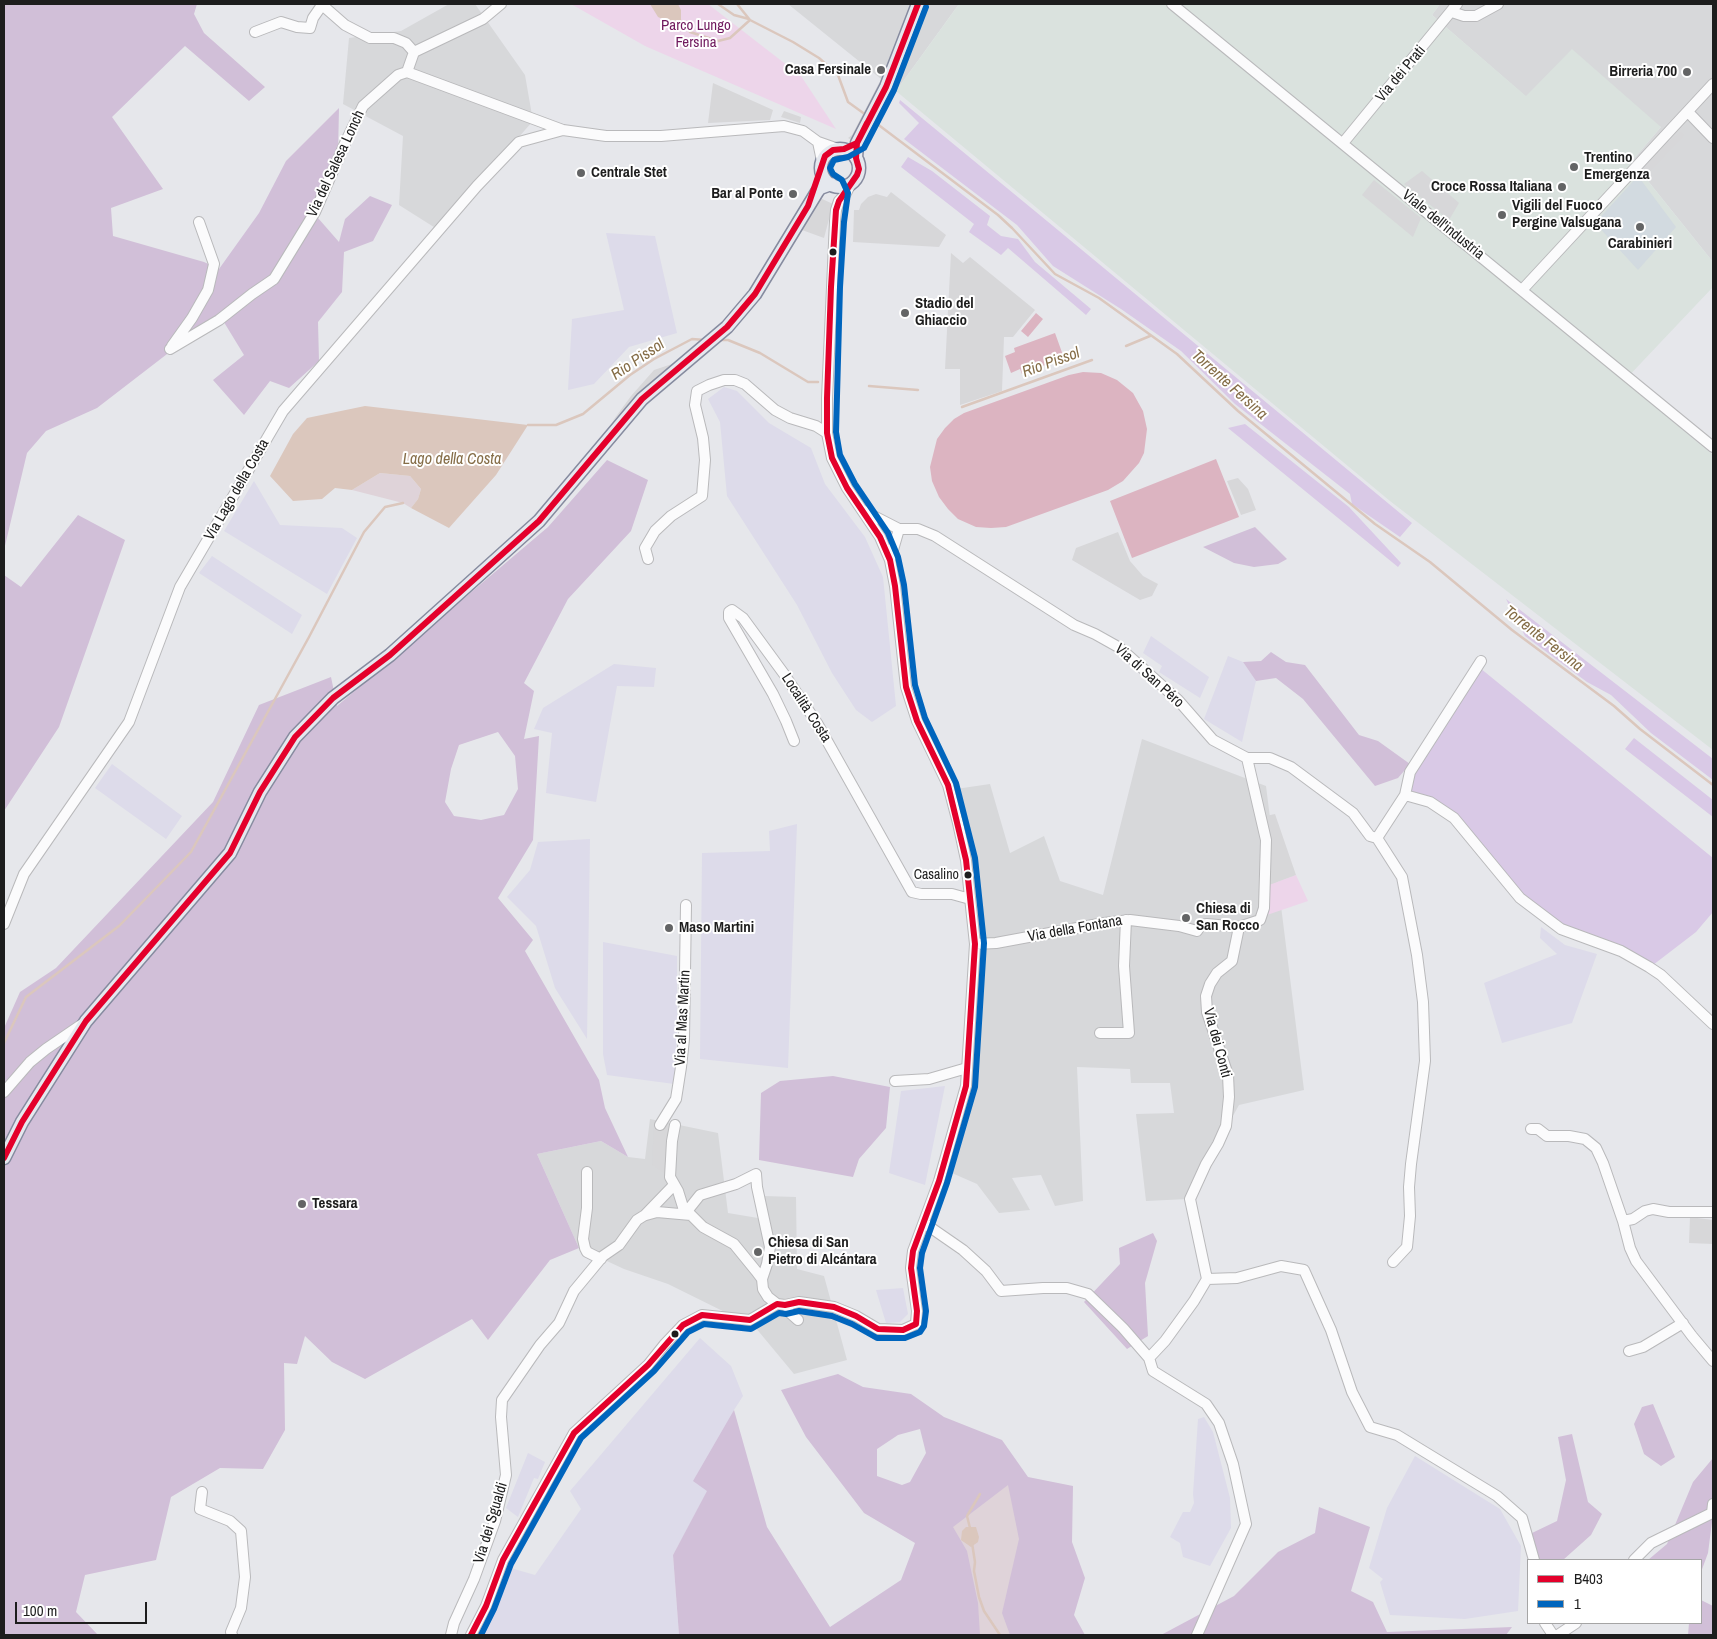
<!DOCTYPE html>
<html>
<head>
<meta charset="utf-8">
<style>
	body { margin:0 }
	#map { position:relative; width:1717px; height:1639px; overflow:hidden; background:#e6e7eb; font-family:"Archivo Narrow",sans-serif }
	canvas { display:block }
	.frame { position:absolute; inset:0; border:5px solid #1d1d1d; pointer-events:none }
	.legend { position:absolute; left:1527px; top:1559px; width:175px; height:65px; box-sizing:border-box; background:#fff; border:1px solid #a5a5a5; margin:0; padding:6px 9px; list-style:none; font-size:15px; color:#1d1d1d }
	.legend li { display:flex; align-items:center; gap:10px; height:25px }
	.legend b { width:25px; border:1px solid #a5a5a5 }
	.scale { position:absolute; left:15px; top:1602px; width:132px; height:22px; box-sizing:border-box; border:2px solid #1d1d1d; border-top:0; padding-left:6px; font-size:15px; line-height:18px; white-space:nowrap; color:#1d1d1d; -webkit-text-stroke:4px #fff; paint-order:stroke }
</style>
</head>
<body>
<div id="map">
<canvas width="1717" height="1639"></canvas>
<div class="frame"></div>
<ul class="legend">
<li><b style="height:6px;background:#e4002b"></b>B403</li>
<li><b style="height:6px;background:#0065bd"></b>1</li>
</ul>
<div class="scale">100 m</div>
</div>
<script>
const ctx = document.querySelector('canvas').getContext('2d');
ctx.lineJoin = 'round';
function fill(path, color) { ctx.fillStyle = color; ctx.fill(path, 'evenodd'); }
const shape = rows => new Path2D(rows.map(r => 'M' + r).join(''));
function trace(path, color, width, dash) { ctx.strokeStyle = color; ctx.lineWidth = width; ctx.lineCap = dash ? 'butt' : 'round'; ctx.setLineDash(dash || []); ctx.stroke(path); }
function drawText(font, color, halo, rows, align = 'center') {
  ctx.font = font + ' "Archivo Narrow",sans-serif'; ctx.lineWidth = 4; ctx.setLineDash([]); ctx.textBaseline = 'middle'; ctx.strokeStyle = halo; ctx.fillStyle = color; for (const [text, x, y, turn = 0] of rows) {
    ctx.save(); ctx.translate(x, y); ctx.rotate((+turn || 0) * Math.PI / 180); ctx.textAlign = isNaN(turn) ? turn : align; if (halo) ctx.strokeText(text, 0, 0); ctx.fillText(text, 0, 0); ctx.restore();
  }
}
fill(shape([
	[449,4,475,4,525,75,533,121,437,229,399,205,403,136,343,104,349,38,401,31],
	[788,4,959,4,896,91],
	[1440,4,1713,4,1713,262,1632,161,1661,127,1526,97,1432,15],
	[1142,739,1266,786,1304,1090,1239,1105,1187,1199,1146,1201,1136,1114,1174,1113,1170,1083,1131,1083,1130,1069,1077,1067,1083,1201,1055,1206,1041,1175,1012,1178,1030,1210,999,1213,977,1184,945,1170,968,1093,977,999,978,909,956,789,990,784,1010,853,1044,836,1060,881,1103,895],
	[650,1119,718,1133,728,1213,758,1218,764,1196,796,1197,797,1269,824,1276,847,1360,794,1374,755,1327,668,1284,624,1269,579,1248,537,1154,601,1141,628,1157,645,1159]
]), '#d7d8da');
fill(shape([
	[959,4,1440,4,1432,15,1526,96,1572,49,1661,127,1632,161,1713,262,1713,287,1624,381,1713,455,1713,750,1390,501,896,91]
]), '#dae2de');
fill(shape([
	[1638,176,1676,227,1638,270,1595,223]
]), '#d2dae0');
fill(shape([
	[606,233,655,236,677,333,629,347,594,384,568,390,572,319,624,310],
	[724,387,737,391,769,423,811,448,825,484,865,537,883,577,896,706,872,722,856,710,832,673,797,605,727,496,720,422,708,399],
	[254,481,280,525,342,528,357,538,327,594,224,531],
	[212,556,302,615,292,634,199,573],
	[1151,636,1209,677,1200,698,1159,672,1162,666,1143,653],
	[1228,656,1243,662,1256,681,1242,742,1204,719],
	[614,664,656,668,654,687,617,686,596,802,546,793,552,733,534,729,543,708],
	[112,764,182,816,166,839,95,788],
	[797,824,788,1068,700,1059,702,853,770,851,769,831],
	[590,839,587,1039,555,988,536,926,507,897,530,870,538,842],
	[1541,927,1565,945,1597,954,1572,1023,1502,1043,1484,983,1557,954,1540,938],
	[603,942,677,956,677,1035,674,1084,607,1075,603,1054],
	[945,1086,925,1185,889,1173,901,1091],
	[903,1288,908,1314,900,1322,886,1323,876,1290],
	[700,1338,731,1366,743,1396,734,1410,708,1491,673,1555,679,1635,478,1635,507,1567,535,1575,581,1509,570,1491],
	[1204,1417,1213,1432,1230,1498,1231,1528,1210,1566,1183,1557,1180,1543,1170,1537,1183,1512,1190,1512,1194,1503,1193,1494,1198,1419],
	[528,1453,545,1462,538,1479,534,1478,518,1517,506,1508],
	[1415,1456,1500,1509,1521,1546,1518,1611,1465,1619,1390,1615,1380,1582,1383,1579,1369,1568,1387,1508]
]), '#dddbea');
fill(shape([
	[900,100,1047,221,1412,523,1400,537,1352,504,1350,494,1235,404,1181,351,1121,309,1053,266,1017,225,904,139,919,123,899,103],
	[908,157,932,171,990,216,987,225,1001,236,1018,239,1035,262,1091,309,1086,315,1008,248,1001,255,969,232,974,224,901,167],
	[1245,424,1349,507,1401,563,1398,567,1228,428],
	[1506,599,1713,759,1713,780,1651,733,1611,695,1587,682,1525,636],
	[1480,668,1713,858,1713,912,1696,932,1653,965,1563,928,1522,896,1465,829,1407,793,1411,773],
	[1634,738,1713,800,1713,817,1625,749]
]), '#d9c9e6');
fill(shape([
	[4,4,197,4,194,14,204,33,265,87,249,101,185,46,112,117,163,189,111,208,113,236,204,262,219,269,259,213,286,161,339,108,338,154,311,210,339,242,345,219,370,196,392,205,373,241,344,252,342,292,318,322,319,361,289,388,270,381,244,415,213,380,244,355,219,314,97,408,46,431,27,453,4,550],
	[607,460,648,480,631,531,568,599,524,683,534,691,524,739,539,736,533,840,498,898,533,940,525,951,599,1080,605,1108,628,1157,601,1141,537,1154,579,1248,550,1260,488,1340,472,1319,365,1379,332,1362,305,1336,297,1364,284,1363,285,1430,263,1469,220,1468,171,1497,156,1560,85,1575,76,1612,98,1635,4,1635,4,1028,20,992,56,968,213,802,259,705,331,677,337,706,548,527],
	[498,732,515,756,518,789,504,815,481,820,454,816,445,802,451,769,459,745],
	[78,515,125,540,59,727,4,811,4,575,21,587],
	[1255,527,1287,559,1278,564,1254,567,1234,563,1203,547],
	[1271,652,1286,662,1305,665,1359,735,1378,741,1410,764,1398,778,1375,786,1303,699,1276,678,1256,681,1243,662,1261,661],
	[833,1076,890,1087,886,1128,859,1159,853,1177,759,1160,761,1093,780,1081],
	[1153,1233,1157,1241,1145,1283,1148,1336,1127,1349,1084,1302,1120,1264,1119,1248],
	[838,1374,863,1387,911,1394,944,1417,1002,1440,1028,1477,1073,1486,1072,1542,1085,1578,1074,1615,1085,1635,679,1635,673,1555,707,1491,693,1481,734,1410,767,1527,830,1627,901,1580,915,1543,864,1513,806,1437,781,1390],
	[920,1429,926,1453,910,1482,902,1485,877,1476,877,1449,898,1435],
	[1653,1404,1675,1457,1661,1466,1644,1454,1634,1424,1642,1407],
	[1572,1434,1588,1502,1602,1514,1591,1535,1563,1560,1539,1560,1532,1533,1557,1521,1566,1480,1558,1437],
	[1713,1458,1712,1522,1708,1553,1701,1572,1701,1560,1648,1560,1667,1544,1693,1482],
	[1319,1507,1370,1527,1351,1591,1373,1602,1387,1632,1512,1627,1506,1635,1161,1635,1234,1596,1278,1552,1315,1533],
	[1701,1600,1713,1606,1713,1635,1688,1635,1689,1623,1701,1623]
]), '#d1bfd8');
fill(shape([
	[380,473,410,476,421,489,418,499,411,508,403,503,352,490],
	[1008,1485,1019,1539,1002,1613,1010,1635,980,1635,978,1603,967,1551,953,1527]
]), '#dfd3d9');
fill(shape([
	[571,4,708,4,801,76,836,129,645,46],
	[1296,875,1308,901,1267,915,1265,886]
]), '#edd5ea');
fill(shape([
	[1036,313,1043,319,1028,337,1021,331],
	[1055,333,1064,358,1022,374,1020,369,1011,373,1005,356,1015,352,1014,348],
	[1083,372,1101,373,1117,380,1133,393,1143,411,1147,429,1144,453,1139,463,1123,481,1108,490,1006,527,991,528,976,527,958,519,948,509,939,497,932,481,930,467,937,439,945,428,954,419,964,413,1069,375],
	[1216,459,1239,517,1132,558,1110,501]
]), '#dcb4c1');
fill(shape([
	[713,83,773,110,770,120,708,123],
	[784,111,801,117,800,123,781,117],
	[1681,132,1684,135,1648,173,1644,168,1673,138],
	[1422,171,1459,203,1449,220,1404,184],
	[1374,180,1421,218,1413,237,1362,195],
	[891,192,946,235,939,247,853,242,854,210,859,210,861,204,868,197,876,194,887,197],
	[820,198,833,204,824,238,802,230],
	[951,253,963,263,970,257,1035,310,1013,337,1004,337,1002,391,960,405,960,369,945,369],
	[678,362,657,377,612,422,631,396,654,370],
	[1238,478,1248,489,1256,510,1241,515,1227,481],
	[1118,532,1130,561,1143,576,1158,584,1152,596,1140,600,1072,560,1076,548],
	[1275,814,1296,875,1269,885,1261,817],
	[654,1124,668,1125,666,1174,652,1165],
	[1690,1217,1713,1220,1713,1244,1689,1243]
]), '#d7d7d9');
fill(shape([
	[650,4,678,4,681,10,681,21,667,21,658,17],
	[365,406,528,425,496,475,449,528,411,508,418,499,421,489,410,476,380,473,352,490,335,488,322,499,293,501,270,476,293,434,307,418],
	[966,1527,976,1527,979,1537,978,1542,971,1547,961,1540,962,1531]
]), '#dbc7bd');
fill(shape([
	[879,83,894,91,865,147,848,138,852,135]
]), '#d6d6d8');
trace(shape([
	[718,4,734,15,749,19],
	[737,4,750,20,793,42,819,58,838,75,848,102,866,115],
	[679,19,690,32,718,41,730,38,750,20],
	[872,120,998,215,1012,228,1055,274,1099,298,1177,354,1238,411,1375,524,1430,562,1512,630,1614,706,1640,729,1713,785],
	[718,340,728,340,760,353,808,382,818,382],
	[1126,346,1150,336],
	[869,386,918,390],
	[962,407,1092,360],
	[528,425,556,425,583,414,630,375,654,359,692,339,705,340],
	[4,1043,26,997,119,926,191,852,309,637,364,532,385,507,403,503],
	[970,1528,967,1516,980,1494],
	[972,1543,975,1562,974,1571,979,1597,984,1611,1000,1635]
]), '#dbc7bd', 2.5);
const minor = shape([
	[321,4,345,25,370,38,394,38,406,43,414,52],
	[1172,4,1713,447],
	[1452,12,1464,16,1476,16,1498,4],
	[255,32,281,22,297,27,310,28,313,18,322,5],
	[414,52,483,19,501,4],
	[407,72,414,52],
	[1688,112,1713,138],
	[818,142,822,161],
	[1343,143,1457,4],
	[1522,290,1713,84],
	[172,346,192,318,208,290,214,264,199,222],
	[170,349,219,320,252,294,274,279,315,212,346,141,363,106,398,75,407,72,563,130,606,136,661,136,784,126,803,131,818,142,838,149],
	[862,510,899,529],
	[899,529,918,529,935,536,1074,625,1095,634,1120,648,1178,700,1213,740,1247,758,1270,758,1291,767,1353,813,1370,836,1377,838,1402,877,1417,955,1423,1002,1425,1061,1411,1164,1409,1187,1410,1216,1407,1247,1393,1262],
	[648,559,645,548,655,531,671,516,702,496,705,460,703,438,695,405,697,391,709,385,724,380,735,380,745,384,775,410,790,418,816,426,827,433],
	[890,560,899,529],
	[794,741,786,721,773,694,729,618,729,612,732,610,743,618,784,674,817,723,912,892,921,894,952,894,970,899],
	[1405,795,1430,802,1454,818,1520,898,1561,929,1621,951,1649,967,1661,975,1713,1024],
	[1377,838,1405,795,1410,772,1481,661],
	[4,924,24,874,129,722,180,587,283,411,477,186,519,142,563,130],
	[975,944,996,943,1104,923,1130,920,1179,926,1197,931,1201,925,1207,924,1239,927,1260,920,1264,908,1266,840,1247,758],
	[1100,1033,1129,1033,1124,966,1126,920],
	[895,1081,929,1079,967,1068],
	[4,1092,30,1062,46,1049,84,1023],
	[660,1125,676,1099,681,1067,684,1039,686,905],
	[675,1125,672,1141,670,1177,678,1191,683,1207,703,1227,734,1244,756,1271,762,1279,763,1289,768,1297,777,1304],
	[1531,1129,1538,1129,1547,1136,1569,1136,1585,1139,1596,1148,1603,1163,1623,1221,1633,1219,1645,1211,1653,1209,1669,1212,1713,1212],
	[587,1172,587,1208,583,1239,585,1248,587,1252,601,1259],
	[688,1210,700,1195,736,1184,756,1174,757,1187,770,1247,767,1264,762,1279],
	[646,1215,657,1212,691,1215],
	[1623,1221,1630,1248,1636,1261,1692,1336,1713,1361],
	[924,1223,963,1250,986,1271,1001,1291,1043,1288,1067,1288,1088,1294,1123,1328,1149,1358,1153,1371,1206,1404,1219,1423,1233,1464,1246,1524,1197,1635],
	[1207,1279,1237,1278,1281,1266,1304,1270,1331,1330,1352,1392,1370,1427,1397,1435,1497,1496,1522,1518,1534,1560],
	[1207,1279,1190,1199,1206,1164,1218,1144,1226,1126,1229,1097,1228,1075,1207,1012,1206,996,1210,984,1217,973,1232,961,1239,927],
	[787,1305,789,1312,798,1320],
	[1629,1351,1643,1347,1683,1323],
	[1149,1358,1165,1341,1194,1301,1207,1279],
	[202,1492,200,1509,230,1521,241,1531,245,1577,241,1608,231,1632,232,1635],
	[1634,1560,1651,1543,1712,1513,1713,1504],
	[1545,1623,1553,1635],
	[451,1635,454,1623,474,1579,495,1521,506,1475,501,1417,502,1400,540,1345,559,1323,574,1291,603,1256,619,1245,637,1220,645,1215,674,1185],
	[471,1635,486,1606,503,1560,574,1433,648,1365,664,1345,683,1325,702,1315,750,1320,777,1304,785,1305,799,1302,834,1307,856,1316,878,1329,903,1330,916,1324,917,1311,911,1268,913,1251,939,1181,966,1086,975,944,966,860,958,823,948,785,917,721,906,687,895,586,890,560,880,537,847,488,832,458,827,433,827,398,835,221,836,210,839,201,845,195,852,182],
	[1558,1635,1576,1623]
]);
const major = shape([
	'821 168a19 19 0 1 1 38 0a19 19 0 1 1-38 0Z',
	[856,158,857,143,886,87,918,4],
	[4,1158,22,1122,86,1021,230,853,260,792,295,737,333,698,390,655,539,521,642,399,727,327,755,294,817,192,820,188,831,184]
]);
trace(minor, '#b9b9bb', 12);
trace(major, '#868b9f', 15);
trace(minor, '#fbfbfc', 10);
trace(major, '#e5e8ee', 12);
trace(shape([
	[4,1158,22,1122,86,1021,230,853,260,792,295,737,333,698,390,655,539,521,642,399,727,327,755,294,808,206,825,156,833,150,844,149,857,143,867,123],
	[471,1635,486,1606,503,1560,574,1433,648,1365,683,1325,702,1315,750,1320,777,1304,785,1305,799,1302,834,1307,856,1316,878,1329,903,1330,916,1324,917,1311,911,1268,913,1251,939,1181,966,1086,975,944,966,860,948,785,917,721,906,687,895,586,890,560,880,537,847,488,832,458,827,433,827,398,831,287,836,210,839,201,857,175,859,169,856,158,857,143,886,87,918,4]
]), '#e4002b', 6);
trace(shape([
	[481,1635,494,1609,511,1564,581,1438,654,1371,688,1332,704,1324,751,1329,779,1313,786,1314,799,1311,832,1316,852,1324,877,1338,905,1338,920,1332,924,1326,926,1311,920,1268,922,1253,947,1183,975,1087,984,943,975,858,956,783,925,718,915,685,904,585,898,557,888,533,855,484,840,455,836,432,840,287,844,222,848,193,842,180,833,174,830,168,834,160,848,157,864,148,894,90,926,7]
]), '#0065bd', 6);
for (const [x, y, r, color] of [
	[881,70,5,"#636465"],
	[1687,72,5,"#636465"],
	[1574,167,5,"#636465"],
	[581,173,5,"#636465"],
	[1562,187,5,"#636465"],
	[793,194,5,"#636465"],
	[1502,215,5,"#636465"],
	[1640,227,5,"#636465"],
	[833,252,4.5,"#1d1d1d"],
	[905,313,5,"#636465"],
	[968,875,4.5,"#1d1d1d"],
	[1186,918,5,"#636465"],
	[669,928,5,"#636465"],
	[302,1204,5,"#636465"],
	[758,1252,5,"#636465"],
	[675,1334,4.5,"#1d1d1d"]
]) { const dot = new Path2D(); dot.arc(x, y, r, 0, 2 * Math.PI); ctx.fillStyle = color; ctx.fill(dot); trace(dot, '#fff', 2); }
drawText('14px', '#1d1d1d', '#fff', [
	["Casalino",959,875]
], 'right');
drawText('15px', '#6f185d', '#fff', [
	["Parco Lungo",696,26],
	["Fersina",696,43]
]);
drawText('bold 15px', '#1d1d1d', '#fff', [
	["Casa Fersinale",871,70,"right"],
	["Birreria 700",1677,72,"right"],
	["Trentino",1584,158],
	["Emergenza",1584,175],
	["Centrale Stet",591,173],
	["Croce Rossa Italiana",1552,187,"right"],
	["Bar al Ponte",783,194,"right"],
	["Vigili del Fuoco",1512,206],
	["Pergine Valsugana",1512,223],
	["Carabinieri",1640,244,"center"],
	["Stadio del",915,304],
	["Ghiaccio",915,321],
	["Chiesa di",1196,909],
	["San Rocco",1196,926],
	["Maso Martini",679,928],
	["Tessara",312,1204],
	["Chiesa di San",768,1243],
	["Pietro di Alcántara",768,1260]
], 'left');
drawText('15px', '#1d1d1d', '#fff', [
	["Via dei Prati",1401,74,-50],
	["Via del Salesa Lonch",336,164,-65],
	["Viale dell'industria",1443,225,39],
	["Via Lago della Costa",237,490,-60],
	["Via di San Péro",1149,676,42],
	["Località Costa",806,708,57],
	["Via della Fontana",1075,929,-10],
	["Via al Mas Martin",683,1018,-87],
	["Via dei Conti",1217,1043,75],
	["Via dei Sgualdi",491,1523,-73]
]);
drawText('italic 16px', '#856d47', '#fff', [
	["Rio Pissol",638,360,-34],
	["Rio Pissol",1051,363,-20],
	["Torrente Fersina",1229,385,42],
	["Lago della Costa",452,460],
	["Torrente Fersina",1543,639,38]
]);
</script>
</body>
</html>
